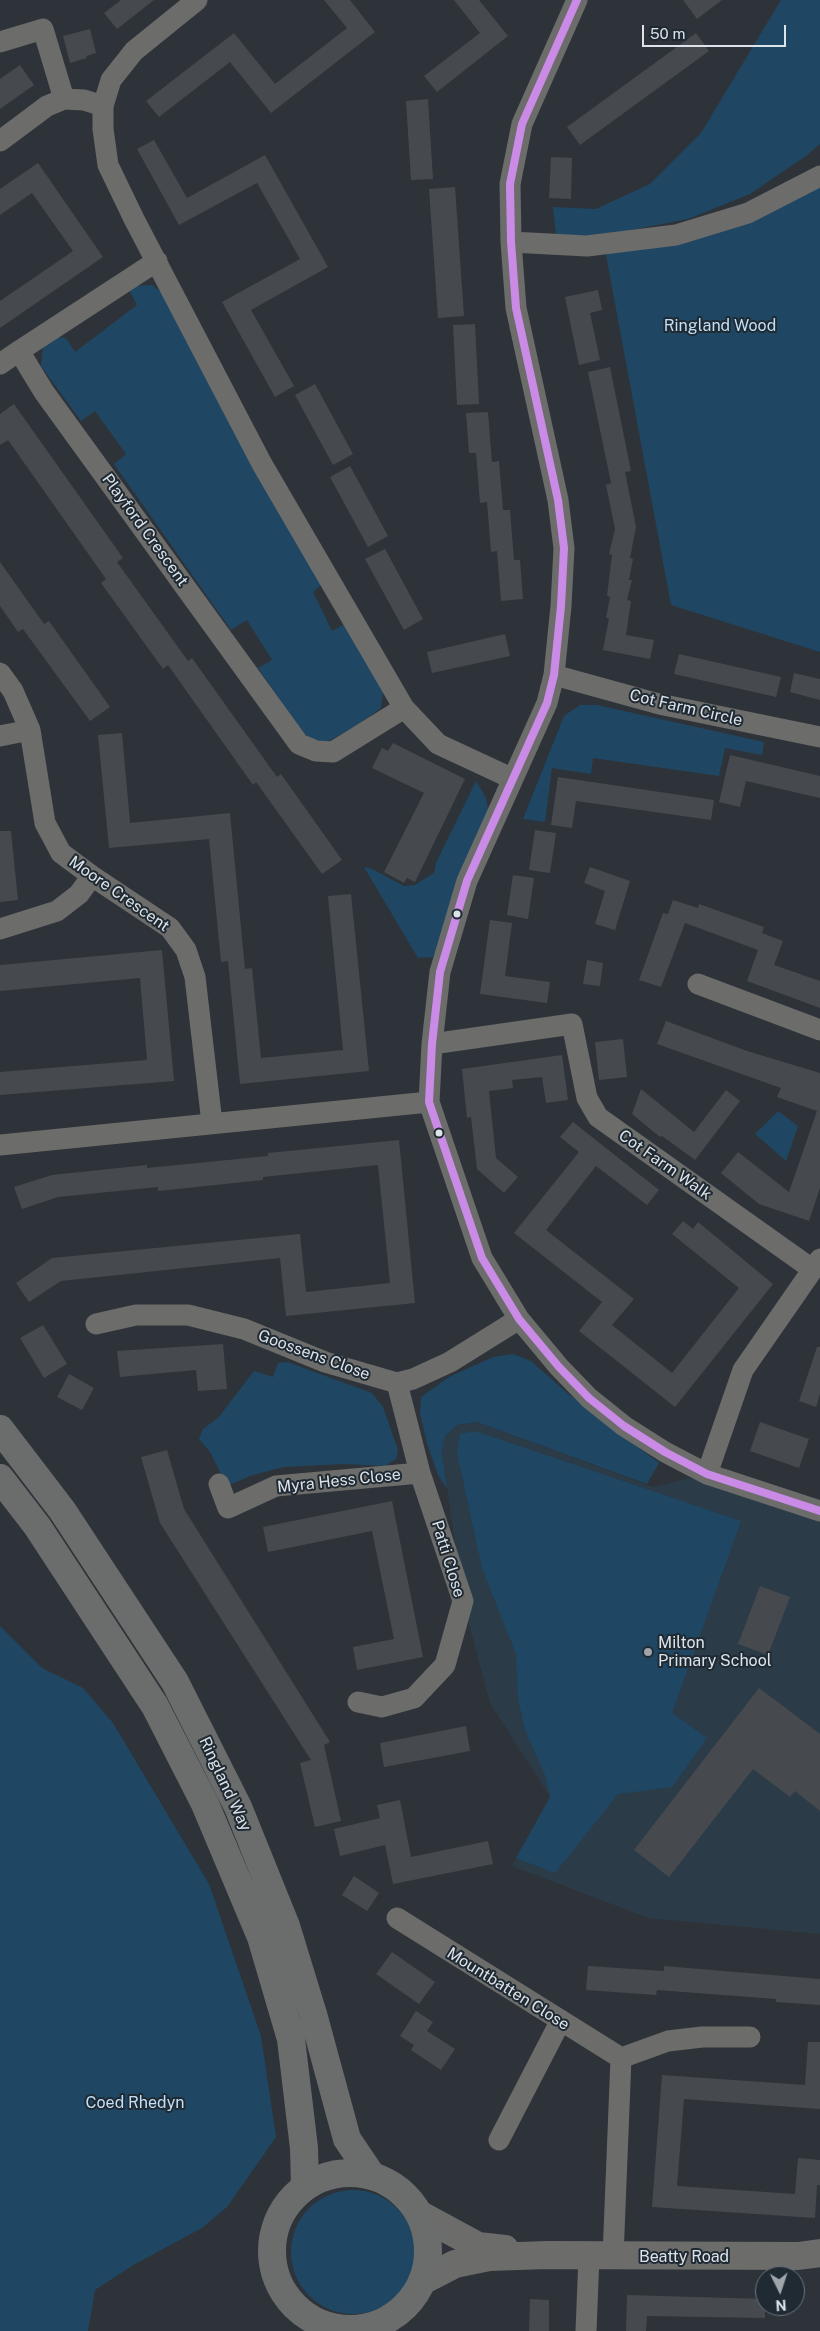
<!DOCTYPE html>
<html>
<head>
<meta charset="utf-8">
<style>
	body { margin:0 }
	#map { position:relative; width:820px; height:2331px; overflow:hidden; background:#2e3339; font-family:"Public Sans",sans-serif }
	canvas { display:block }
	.north { position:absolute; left:755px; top:2266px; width:50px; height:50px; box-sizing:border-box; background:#202a33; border:1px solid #6b747c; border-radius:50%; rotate:176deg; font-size:14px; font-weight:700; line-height:20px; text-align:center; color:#dce3e9 }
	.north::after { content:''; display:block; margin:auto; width:18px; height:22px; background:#9fa5ab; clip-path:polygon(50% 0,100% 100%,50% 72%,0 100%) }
	.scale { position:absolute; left:642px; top:25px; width:144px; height:22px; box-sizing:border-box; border:2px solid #dce3e9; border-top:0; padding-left:6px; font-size:15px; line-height:18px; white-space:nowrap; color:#dce3e9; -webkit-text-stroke:4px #202a33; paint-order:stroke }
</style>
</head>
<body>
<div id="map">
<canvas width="820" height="2331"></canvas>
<div class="north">N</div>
<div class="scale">50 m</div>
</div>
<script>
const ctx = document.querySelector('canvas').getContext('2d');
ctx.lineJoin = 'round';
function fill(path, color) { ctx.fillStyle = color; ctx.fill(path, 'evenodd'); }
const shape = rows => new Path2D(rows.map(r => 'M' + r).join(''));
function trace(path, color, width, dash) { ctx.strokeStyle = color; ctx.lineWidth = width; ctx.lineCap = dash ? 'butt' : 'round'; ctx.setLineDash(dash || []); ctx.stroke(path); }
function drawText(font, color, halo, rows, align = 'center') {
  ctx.font = font + ' "Public Sans",sans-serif'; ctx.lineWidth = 4; ctx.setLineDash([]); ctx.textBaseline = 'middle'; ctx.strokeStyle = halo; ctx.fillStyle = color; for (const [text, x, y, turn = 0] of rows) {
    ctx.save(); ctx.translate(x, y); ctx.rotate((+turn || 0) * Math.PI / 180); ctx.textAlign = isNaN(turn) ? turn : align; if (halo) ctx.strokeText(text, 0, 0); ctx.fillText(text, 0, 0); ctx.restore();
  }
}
fill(shape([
	[477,1422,653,1487,707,1474,820,1511,820,1934,648,1918,512,1866,550,1797,490,1703,463,1601,442,1452,445,1436,457,1425]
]), '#2b3b47');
fill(shape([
	[781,0,820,0,820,144,806,156,750,194,688,219,599,236,556,235,553,207,596,209,650,184,701,133],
	[820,176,820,652,671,605,604,244,676,235],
	[152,285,168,297,322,584,313,592,332,631,345,624,383,692,381,708,359,724,327,742,310,740,297,725,258,668,272,660,247,620,231,630,114,464,126,454,95,411,81,421,41,366,43,348,57,337,66,338,75,352,137,305,129,290,137,286],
	[580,705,597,705,764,742,762,755,725,748,719,776,593,758,591,774,552,768,545,822,523,819,564,716],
	[476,781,486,798,489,814,433,957,418,958,364,867,370,868,404,886,415,885,434,873,436,863],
	[778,1111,798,1126,786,1161,755,1134],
	[513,1354,531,1361,566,1392,659,1463,647,1484,477,1422,457,1425,445,1436,442,1452,447,1489,438,1475,427,1443,420,1413,421,1397,449,1377,493,1357],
	[287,1362,372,1393,383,1407,398,1450,396,1459,385,1466,343,1464,283,1467,250,1476,227,1486,210,1452,199,1439,203,1429,218,1418,254,1371,273,1377,278,1363],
	[475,1431,741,1521,672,1713,707,1738,672,1787,618,1794,555,1873,516,1858,550,1797,545,1775,525,1730,518,1699,516,1654,482,1568,457,1453,460,1434],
	[0,1626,42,1668,83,1688,113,1723,209,1884,261,2036,276,2137,227,2207,202,2228,135,2264,95,2290,88,2331,0,2331],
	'291 2252a62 62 0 1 1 124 0a62 62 0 1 1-124 0Z'
]), '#1f4763');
fill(shape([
	[121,0,154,0,117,29,104,13],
	[324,0,350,0,375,32,271,113,230,62,159,117,146,101,234,33,275,84,347,28],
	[454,0,479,0,508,36,437,92,424,76,480,33],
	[683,0,722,0,697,19],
	[90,29,96,53,86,56,87,58,70,63,63,36],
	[696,33,709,51,580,145,567,127],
	[20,65,34,85,0,109,0,79],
	[428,99,433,179,411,180,406,101],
	[154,140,187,198,265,155,328,267,251,310,294,386,275,397,222,302,300,259,257,183,179,225,137,149],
	[551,157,572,158,571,199,549,198],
	[38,163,103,257,0,328,0,301,73,251,32,193,0,215,0,189],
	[455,187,464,316,438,318,429,189],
	[598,290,602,310,590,313,600,360,579,365,565,297],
	[475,324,479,404,457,405,453,325],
	[610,367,631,471,625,472,636,527,630,558,633,559,629,580,632,580,627,600,631,601,626,635,654,640,650,659,603,650,609,618,606,618,610,597,607,596,612,555,609,554,615,529,606,485,611,483,588,372],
	[315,384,353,454,333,465,295,395],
	[14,404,123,558,117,562,188,661,192,658,277,777,281,774,342,860,322,874,256,782,253,785,168,665,163,669,101,583,106,579,8,440,0,445,0,414],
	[488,412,492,462,499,461,503,510,510,510,514,560,520,560,523,599,501,601,497,551,491,552,487,502,480,503,476,453,469,453,466,413],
	[350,466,388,536,368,547,330,477],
	[385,549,423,619,404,630,365,559],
	[0,562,44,624,49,621,110,707,90,721,23,629,18,632,0,606],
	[505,634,510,656,432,673,427,652],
	[679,654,781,677,776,697,674,674],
	[794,673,820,679,820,700,790,692],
	[122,733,130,823,230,813,245,969,252,968,261,1058,343,1050,328,896,351,894,369,1071,240,1084,228,961,221,962,209,839,109,848,98,735],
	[393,743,465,779,415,882,407,878,404,883,384,872,424,793,372,768,382,748,388,751],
	[730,755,820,776,820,798,746,781,740,807,719,802],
	[558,777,714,800,711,820,576,801,572,828,551,825],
	[535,830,556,833,550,873,529,870],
	[0,831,11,831,18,900,0,902],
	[590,867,630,881,615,930,595,924,605,891,584,883],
	[513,875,534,878,528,919,507,915],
	[673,900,698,908,699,904,764,927,762,933,783,941,774,965,820,981,820,1008,747,981,758,950,685,923,661,987,639,980,663,913,668,914],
	[490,920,512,923,505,976,550,982,547,1003,480,994],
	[162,950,174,1081,0,1095,0,1072,147,1060,140,978,0,991,0,965],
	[587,960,603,963,600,986,583,984],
	[666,1021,747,1051,820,1073,820,1188,809,1221,759,1204,721,1173,738,1152,789,1192,817,1111,777,1097,781,1088,657,1044],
	[623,1039,627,1077,599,1080,595,1042],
	[562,1055,568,1100,546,1103,542,1077,512,1080,513,1088,489,1091,496,1158,518,1177,504,1193,477,1169,471,1117,467,1118,462,1069],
	[641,1089,694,1132,726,1090,740,1101,695,1160,662,1136,660,1137,632,1114],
	[573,1122,659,1190,647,1205,596,1166,546,1230,634,1299,612,1325,672,1373,739,1288,672,1234,683,1221,693,1229,698,1222,773,1284,675,1407,579,1331,602,1302,514,1233,579,1152,560,1137],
	[399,1140,415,1303,286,1316,280,1258,61,1281,29,1302,16,1283,52,1258,300,1234,306,1292,390,1283,378,1165,263,1177,263,1180,158,1191,158,1187,58,1197,22,1209,14,1187,52,1175,147,1165,147,1168,268,1156,268,1153],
	[43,1325,67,1364,44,1378,20,1338],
	[223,1344,227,1389,198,1391,196,1370,120,1377,117,1351],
	[817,1347,820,1347,820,1394,816,1407,799,1401],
	[69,1374,94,1388,82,1410,57,1397],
	[760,1422,809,1439,799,1468,750,1451],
	[167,1450,184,1509,330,1742,324,1745,341,1821,315,1827,300,1763,311,1760,160,1523,141,1457],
	[392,1501,423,1657,357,1670,353,1647,394,1639,372,1531,268,1552,263,1527],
	[760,1586,790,1597,768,1655,738,1644],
	[759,1688,820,1734,820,1811,795,1791,790,1797,753,1769,669,1877,634,1850],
	[466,1726,470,1751,384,1767,380,1743],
	[400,1800,411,1857,488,1841,493,1864,393,1884,385,1845,340,1856,334,1829,380,1818,377,1805],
	[354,1876,379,1893,367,1911,342,1895],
	[392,1952,435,1982,419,2004,376,1974],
	[588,1966,664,1971,664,1966,820,1979,820,2005,776,2002,776,1999,657,1990,656,1995,586,1990],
	[416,2011,433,2022,427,2031,455,2049,441,2070,411,2050,414,2045,400,2036],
	[808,2042,820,2042,820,2109,684,2099,677,2186,795,2194,798,2158,820,2160,820,2185,817,2185,815,2218,652,2207,662,2075,805,2085],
	[627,2295,765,2299,765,2318,647,2316,646,2331,626,2331],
	[530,2299,549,2300,549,2331,529,2331]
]), '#464a4e');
trace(shape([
	[197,0,134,51,111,80,103,106,103,129,108,165,134,219,262,464,404,708,438,744,511,778],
	[577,0,522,124,510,184,511,242,516,308,558,500,564,548,561,606,554,675,547,703,467,881,440,972,432,1044,429,1102,482,1258,519,1319,559,1367,589,1398,624,1426,665,1452,707,1474,820,1511],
	[0,42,43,29,64,99],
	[0,141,47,106,64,99,84,100,103,106],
	[511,242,587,246,676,235,748,213,820,176],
	[157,261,19,351,44,392,299,744,316,751,333,752,404,708],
	[0,364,19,351],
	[0,673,13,691,30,730,45,823,61,853,92,876,170,928,186,950,195,977,212,1123],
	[554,675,659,704,820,737],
	[0,736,30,730],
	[0,929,57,911,79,894,92,876],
	[698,984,820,1030],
	[432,1044,572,1024,587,1098,598,1117,812,1269],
	[0,1145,429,1102],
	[96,1324,136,1315,188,1315,244,1329,325,1362,397,1383,413,1379,450,1362,519,1319],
	[707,1474,743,1370,820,1259],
	[219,1484,228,1508,276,1486,420,1473],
	[358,1702,382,1707,414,1698,445,1665,463,1601,420,1473,397,1383],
	[397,1918,621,2058],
	[499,2140,560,2022],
	[613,2257,621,2058,668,2041,702,2037,750,2037],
	[586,2331,589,2256]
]), '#6c6c6b', 21);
trace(shape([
	[419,2214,478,2246,505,2249],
	[422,2281,455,2264,489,2257,548,2255,798,2256,820,2253]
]), '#6c6c6b', 28);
trace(shape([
	[0,1429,62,1510,175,1682,238,1807,286,1926,313,2014,347,2139,372,2176],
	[0,1478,37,1526,155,1706,205,1804,261,1937,291,2039,304,2148,305,2187],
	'272 2251a78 78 0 1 1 156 0a78 78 0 1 1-156 0Z'
]), '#6b6d6d', 28);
trace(shape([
	[577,0,522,124,510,184,511,242,516,308,558,500,564,548,561,606,554,675,547,703,467,881,440,972,432,1044,429,1102,482,1258,519,1319,559,1367,589,1398,624,1426,665,1452,707,1474,820,1511]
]), '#ca8be6', 8);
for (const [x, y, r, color] of [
	[457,914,4.5,"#dce3e9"],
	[439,1133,4.5,"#dce3e9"],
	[648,1652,5,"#9fa5ab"]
]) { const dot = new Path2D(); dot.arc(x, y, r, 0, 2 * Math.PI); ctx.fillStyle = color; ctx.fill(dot); trace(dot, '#202a33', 2); }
drawText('16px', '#c0dff9', '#202a33', [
	["Ringland Wood",720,326],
	["Coed Rhedyn",135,2103]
]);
drawText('16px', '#dce3e9', '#202a33', [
	["Playford Crescent",145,530,54],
	["Cot Farm Circle",686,708,13],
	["Moore Crescent",119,894,35],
	["Cot Farm Walk",665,1165,35],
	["Goossens Close",314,1355,20],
	["Myra Hess Close",339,1481,-6],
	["Patti Close",448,1559,73],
	["Ringland Way",225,1784,65],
	["Mountbatten Close",508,1989,32],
	["Beatty Road",684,2257]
]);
drawText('16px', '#dce3e9', '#202a33', [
	["Milton",658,1643],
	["Primary School",658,1661]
], 'left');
</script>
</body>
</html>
